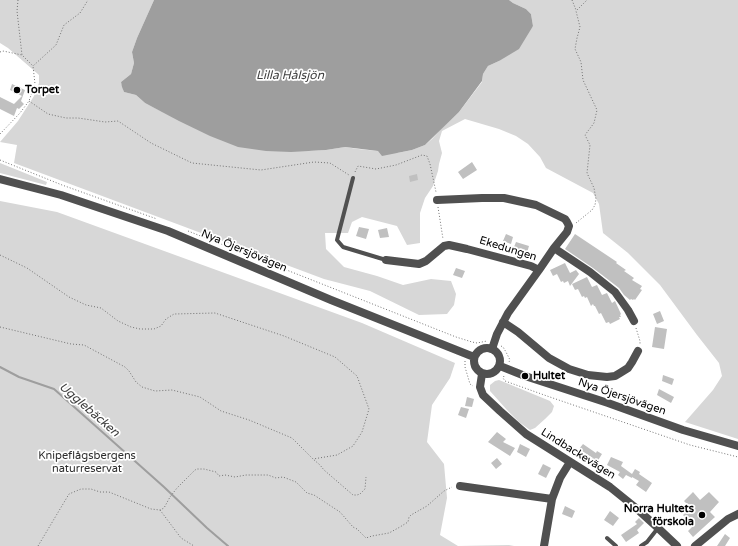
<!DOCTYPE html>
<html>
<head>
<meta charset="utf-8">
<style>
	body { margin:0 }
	canvas { display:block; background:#fff }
</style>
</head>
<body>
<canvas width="738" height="546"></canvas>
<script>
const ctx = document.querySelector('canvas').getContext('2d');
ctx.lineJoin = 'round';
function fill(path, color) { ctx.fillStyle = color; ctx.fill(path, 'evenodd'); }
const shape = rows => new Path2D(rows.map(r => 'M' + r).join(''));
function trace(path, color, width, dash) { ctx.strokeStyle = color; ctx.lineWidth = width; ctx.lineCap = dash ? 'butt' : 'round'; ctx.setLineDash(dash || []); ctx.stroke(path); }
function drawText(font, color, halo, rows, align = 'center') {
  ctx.font = font + ' "Varela Round",sans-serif'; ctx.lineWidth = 3.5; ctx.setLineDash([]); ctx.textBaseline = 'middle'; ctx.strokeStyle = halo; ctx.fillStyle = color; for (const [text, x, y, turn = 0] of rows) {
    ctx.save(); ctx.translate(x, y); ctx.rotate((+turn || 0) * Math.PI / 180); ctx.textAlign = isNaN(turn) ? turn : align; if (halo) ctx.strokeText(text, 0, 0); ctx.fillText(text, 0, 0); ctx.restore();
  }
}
fill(shape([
	[0,0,154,0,137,38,132,52,134,63,131,74,121,82,124,92,136,95,145,103,159,110,310,151,326,150,345,147,358,149,397,153,412,150,425,145,432,139,441,129,459,112,482,82,483,74,488,66,499,61,533,26,531,14,526,9,513,3,509,0,738,0,738,439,685,422,713,390,722,376,719,363,697,335,660,285,628,253,603,233,599,204,593,193,546,168,540,157,528,144,516,136,499,129,465,119,442,131,439,141,442,153,439,164,438,171,433,186,425,198,420,213,420,243,407,245,397,226,362,217,352,222,348,233,325,233,326,249,344,267,377,276,403,285,431,279,451,281,456,294,454,305,447,314,419,315,370,291,324,279,14,163,17,145,0,142,18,121,34,96,39,83,39,75,8,48,0,43],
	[0,163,47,182,46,185,0,173],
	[0,201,57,212,362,323,455,363,450,378,432,405,427,442,444,464,447,498,440,535,458,546,509,545,514,546,0,546],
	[499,380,550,401,554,406,552,412,545,419,535,428,530,430,519,422,507,410,490,391,490,385,495,381]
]), '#d7d7d7');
fill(shape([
	[154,0,509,0,513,3,526,9,531,14,533,26,519,49,499,61,488,66,483,74,482,81,459,112,425,145,412,150,382,156,378,151,345,147,326,150,291,152,266,151,238,147,210,136,179,121,145,103,136,95,124,92,122,87,121,82,131,74,134,63,132,52,137,38]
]), '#9e9e9e');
trace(shape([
	[0,367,19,377,54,389,164,487,207,528,228,546]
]), '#9e9e9e', 2);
fill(shape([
	[12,84,25,90,21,101,24,104,19,109,17,108,14,116,0,109,0,97,14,104,22,96,10,90],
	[472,162,477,170,463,179,458,172],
	[417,174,418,180,410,182,409,176],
	[359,227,369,229,366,239,356,236],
	[387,228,389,237,380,238,378,230],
	[506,234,513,237,511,244,503,241],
	[575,234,617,262,616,263,626,270,624,271,634,278,632,280,642,286,640,289,642,290,635,300,634,299,633,300,631,299,630,300,624,295,619,288,593,268,565,249],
	[516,242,529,246,526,256,512,252],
	[565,263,570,273,576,270,579,274,570,286,568,281,564,283,563,281,561,282,557,274,553,276,550,270],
	[456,268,465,271,462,278,453,275],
	[587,277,592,287,597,285,602,295,607,293,612,303,615,301,621,314,620,315,621,317,619,317,620,319,610,324,609,322,606,323,601,313,599,314,595,306,594,306,593,304,591,306,587,297,585,298,584,296,582,297,578,289,575,290,572,284],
	[660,311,664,321,657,324,653,314],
	[655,327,667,329,664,349,652,347],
	[663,375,674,379,672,385,662,381],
	[659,389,674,397,671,403,657,395],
	[467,397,474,399,472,407,465,406],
	[461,407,469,409,466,418,458,415],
	[497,432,506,439,503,442,515,448,510,456,488,442],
	[520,444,530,449,526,457,517,452],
	[583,444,596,453,597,451,602,454,597,462,592,459,593,458,579,449],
	[611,457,623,462,621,466,632,474,635,469,640,472,639,474,652,483,646,492,636,485,639,481,632,477,632,478,626,475,623,479,618,475,620,472,607,465],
	[497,458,502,464,496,469,491,463],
	[543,464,551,468,546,478,538,474],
	[693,492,700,500,709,492,719,502,710,512,715,517,693,537,688,531,693,526,683,515,691,508,684,501],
	[565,506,575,511,572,518,562,514],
	[610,511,619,518,613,526,604,520],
	[639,518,644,523,637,530,639,533,626,542,621,535,637,524,635,522],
	[725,534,730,538,725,546,717,546]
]), '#c0c0c0');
trace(shape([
	[18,0,17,11,22,55],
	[572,0,576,10],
	[0,52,3,51,22,55,33,66],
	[29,101,48,114,66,118,78,118,105,122,118,121,151,143,192,163,261,170,314,162,330,163,349,175],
	[0,134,20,113,29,101,35,84,33,66,56,45,64,25,80,13,88,0],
	[0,160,62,185,157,219],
	[355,172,358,166,376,169,396,165,422,155,427,156,430,164,436,192],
	[438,207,443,239],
	[576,223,592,210,595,205,596,199,594,188,587,173,590,145,585,135,594,123,597,110,583,80,581,62,575,49,577,38,580,27,576,11,587,0],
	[188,231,456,337,472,342,477,343,487,341],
	[0,255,27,268,69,297,86,305,101,308,118,321,131,327,140,329,154,329,161,326,166,319,174,314,215,313,284,336,335,357,357,376,369,409,362,432,353,446,337,455,313,459],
	[0,327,71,344,84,345,125,367,129,371,136,382,142,387,155,391,172,390,200,397,221,411,249,420,292,438,313,459,320,465,324,470,353,495,357,495,360,494,365,489,366,477],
	[636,328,640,341,640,344],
	[501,346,503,347,506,352,510,360,509,362],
	[465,361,465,367,470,384,473,386],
	[504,376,503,378,505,381,547,396,690,445,738,457],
	[160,510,181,538,194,546],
	[38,546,69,494,81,489,91,489,100,492,109,492,151,509,160,510,164,508,170,497,177,488,195,470,197,469,204,469,216,472,219,476,225,475,235,477,246,475,268,475,276,478,283,477,296,482,307,493,314,495,340,512,353,527,357,529,366,538,372,536,389,533,400,527,408,522,409,517,411,515,427,506,444,491,452,487]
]), '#727272', 1, [1, 2]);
trace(shape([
	[353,178,337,240,343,247,386,260],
	[607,538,616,546],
	[641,546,647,542,658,528]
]), '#505050', 4);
trace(shape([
	[437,200,482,198,504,198,536,205,565,219,567,222,569,226,567,232,554,248,539,270],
	[554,248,590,272,615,292,628,310,634,321],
	[386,260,419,264,426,261,444,246,449,245,467,249,531,266,539,270,508,313,497,334,492,349],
	[503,322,518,332,549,358,569,369,588,375,607,377,615,376,620,373,628,368,632,362,638,351],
	[482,374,480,387,483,395,500,411,526,434,610,487,636,508,658,528,677,546],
	[460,486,552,499],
	[544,546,552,499,560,478,570,462],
	[695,546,728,519,738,514]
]), '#505050', 8);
trace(shape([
	[0,179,61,195,168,231,331,300,474,357],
	'474 361a13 13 0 1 1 26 0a13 13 0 1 1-26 0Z',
	[500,366,525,376,608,403,683,430,738,446]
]), '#505050', 8);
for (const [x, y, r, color] of [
	[17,90,4,"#000"],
	[525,376,4,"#000"],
	[702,515,4,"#000"]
]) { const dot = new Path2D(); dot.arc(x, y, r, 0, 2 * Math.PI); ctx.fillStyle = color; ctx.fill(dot); trace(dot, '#fff', 1.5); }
drawText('bold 11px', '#000', '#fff', [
	["Torpet",25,90],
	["Hultet",533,376],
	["Norra Hultets",694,509,"right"],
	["förskola",694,522,"right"]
], 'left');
drawText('11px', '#000', '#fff', [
	["Ekedungen",508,249,17],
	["Nya Öjersjövägen",244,251,23],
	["Nya Öjersjövägen",622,397,19],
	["Lindbackevägen",578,454,32]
]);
drawText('11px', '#2e2e2e', '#fff', [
	["Knipeflågsbergens",87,456],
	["naturreservat",87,469]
]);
drawText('italic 12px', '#3f3f3f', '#fff', [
	["Lilla Hålsjön",290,76],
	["Ugglebäcken",89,410,41]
]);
</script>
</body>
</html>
